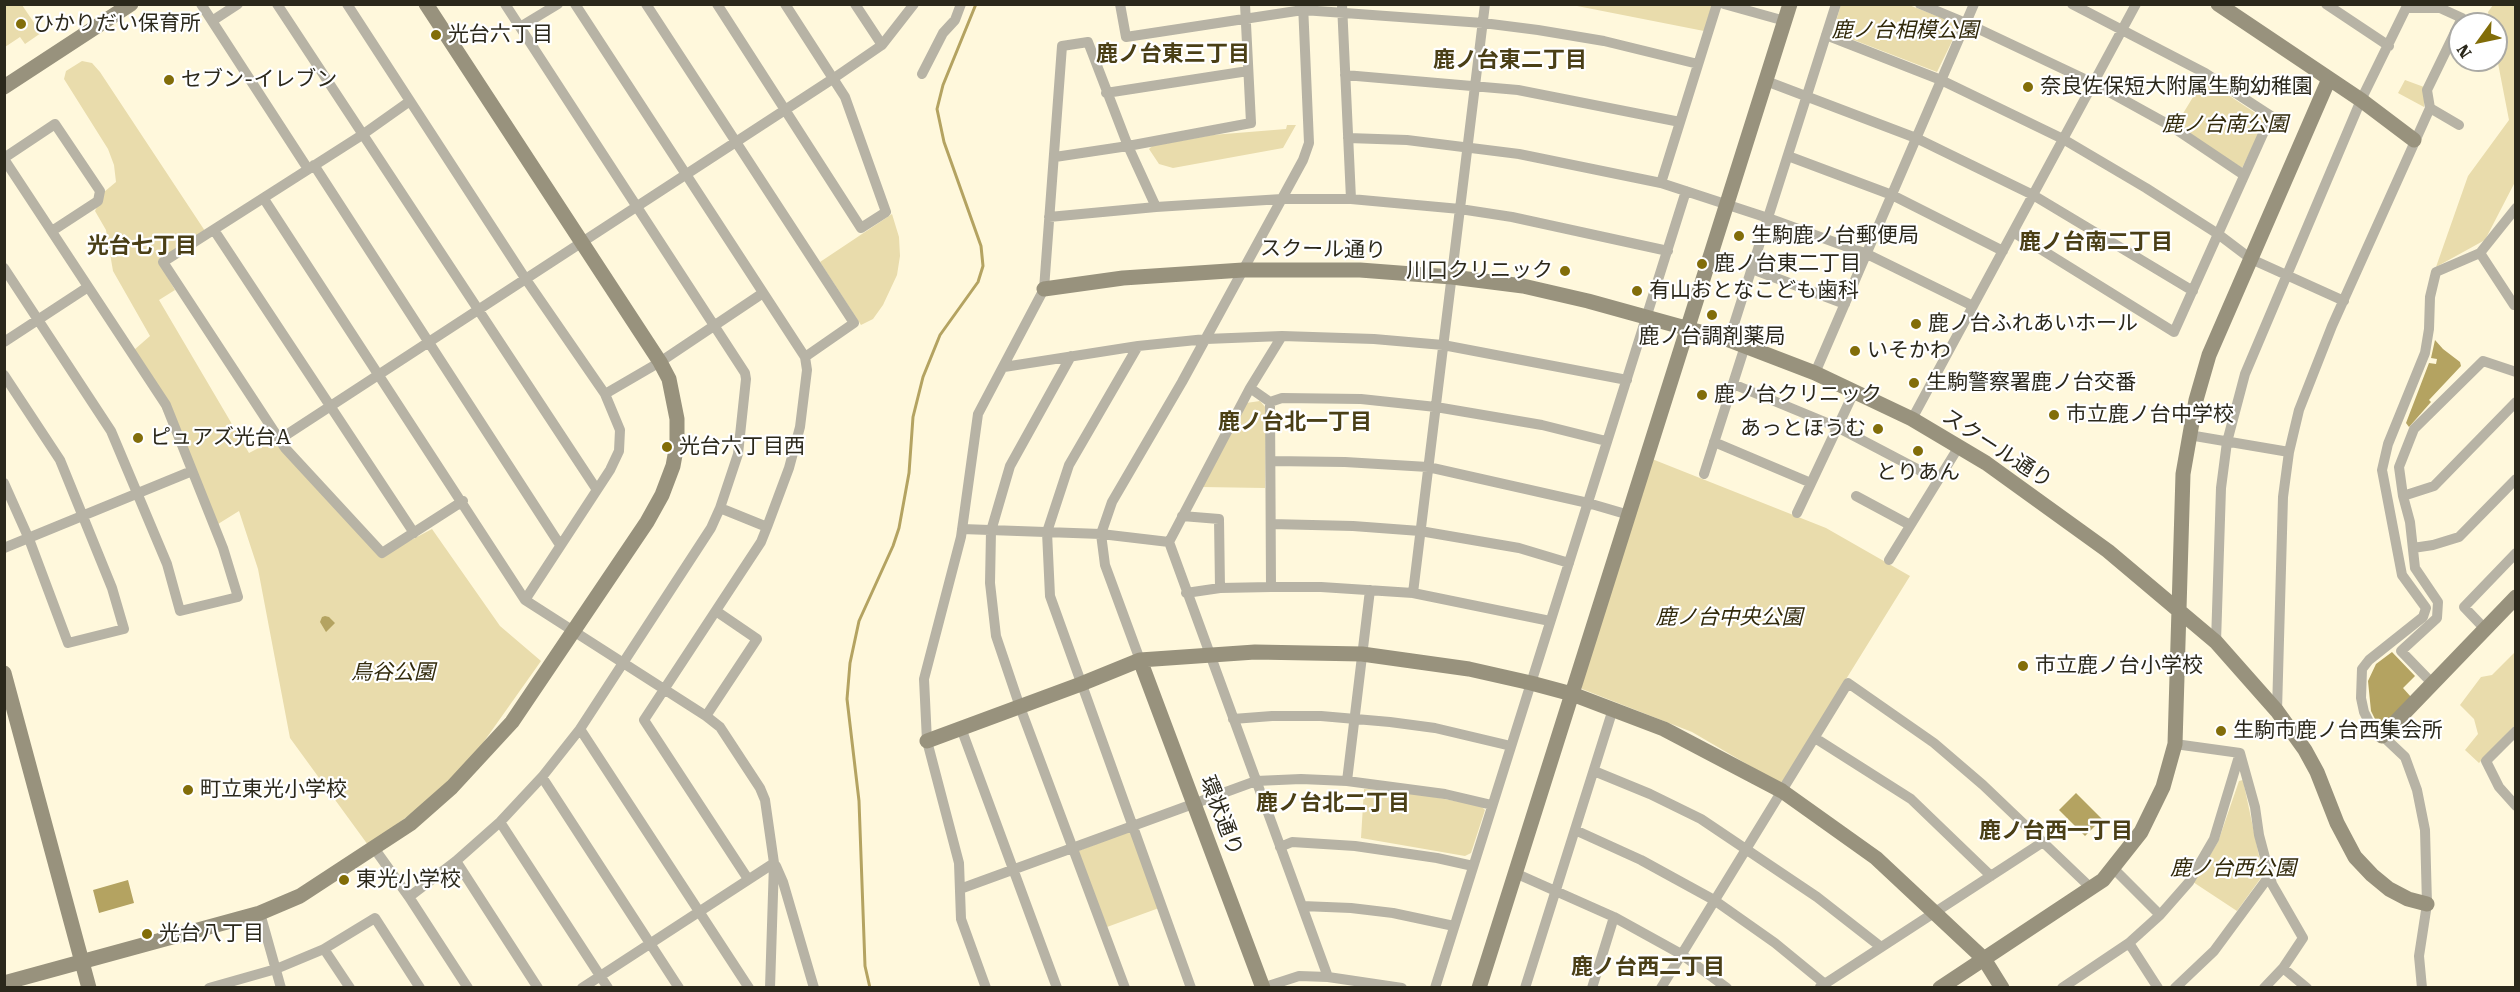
<!DOCTYPE html>
<html>
<head>
<meta charset="utf-8">
<style>
	body { margin:0 }
	#map { position:relative; width:2520px; height:992px; overflow:hidden; background:#fff8dc; font-family:"Roboto Serif",serif }
	canvas { display:block }
	.frame { position:absolute; inset:0; border:6px solid #2b281b; pointer-events:none }
	.north { position:absolute; left:2448px; top:12px; width:60px; height:60px; box-sizing:border-box; background:#fff; border:2px solid #aaa9a4; border-radius:50%; rotate:237deg; font-size:16px; font-weight:700; line-height:24px; text-align:center; color:#2b281b }
	.north::after { content:''; display:block; margin:auto; width:21px; height:27px; background:#826d09; clip-path:polygon(50% 0,100% 100%,50% 72%,0 100%) }
</style>
</head>
<body>
<div id="map">
<canvas width="2520" height="992"></canvas>
<div class="frame"></div>
<div class="north">N</div>
</div>
<script>
const ctx = document.querySelector('canvas').getContext('2d');
ctx.lineJoin = 'round';
function fill(path, color) { ctx.fillStyle = color; ctx.fill(path, 'evenodd'); }
const shape = rows => new Path2D(rows.map(r => 'M' + r).join(''));
function trace(path, color, width, dash) { ctx.strokeStyle = color; ctx.lineWidth = width; ctx.lineCap = dash ? 'butt' : 'round'; ctx.setLineDash(dash || []); ctx.stroke(path); }
function drawText(font, color, halo, rows, align = 'center') {
  ctx.font = font + ' "Roboto Serif","Noto Sans JP",serif'; ctx.lineWidth = 4.5; ctx.setLineDash([]); ctx.textBaseline = 'middle'; ctx.strokeStyle = halo; ctx.fillStyle = color; for (const [text, x, y, turn = 0] of rows) {
    ctx.save(); ctx.translate(x, y); ctx.rotate((+turn || 0) * Math.PI / 180); ctx.textAlign = isNaN(turn) ? turn : align; if (halo) ctx.strokeText(text, 0, 0); ctx.fillText(text, 0, 0); ctx.restore();
  }
}
fill(shape([
	[1841,4,1909,5,1960,25,1937,72,1833,32],
	[4,5,22,5,41,33,25,44,20,37,5,47],
	[1572,5,1712,5,1704,31],
	[2493,5,2515,5,2515,182,2485,240,2436,267,2468,176,2509,120,2496,53,2496,24,2490,24,2488,12],
	[82,61,92,63,100,72,205,231,158,261,175,290,159,300,249,453,276,439,381,556,432,529,500,626,541,661,473,757,434,797,368,845,290,738,258,569,239,511,218,524,134,350,150,336,113,271,106,230,95,211,104,192,116,182,114,165,108,149,64,79,66,71],
	[2204,79,2266,120,2242,168,2176,125],
	[2405,80,2424,87,2424,107,2398,93],
	[1287,125,1296,125,1283,148,1173,168,1159,164,1149,149,1152,146,1212,135,1286,129],
	[892,214,899,237,900,256,897,275,883,305,873,319,861,325,820,262],
	[1260,401,1266,408,1265,488,1202,487,1246,403],
	[1652,459,1826,528,1910,576,1781,784,1692,732,1582,689,1581,684],
	[2514,653,2515,655,2515,725,2479,763,2465,750,2478,734,2474,719,2460,705,2481,677,2492,675],
	[2243,780,2263,875,2237,911,2193,882,2218,842,2239,781],
	[1364,789,1408,792,1481,806,1485,810,1471,853,1465,856,1361,838],
	[1130,831,1159,908,1107,927,1078,851]
]), '#e9dcac');
fill(shape([
	[2435,340,2443,349,2460,362,2461,366,2429,400,2431,402,2409,427,2406,423,2429,363,2436,364,2437,359,2431,358],
	[325,616,329,617,335,623,326,632,320,622,322,617],
	[2392,652,2415,676,2403,688,2411,697,2384,724,2375,719,2371,711,2368,681,2376,664],
	[2076,793,2102,819,2085,836,2059,810],
	[128,880,134,903,99,913,93,890]
]), '#b4a361');
trace(shape([
	[870,988,865,966,859,801,847,699,850,663,859,621,893,546,899,528,909,473,913,417,923,377,940,335,978,282,983,266,981,246,944,142,937,109,943,85,976,4]
]), '#b4a361', 3);
trace(shape([
	[201,4,308,169],
	[277,4,597,490],
	[347,4,525,278,605,394,620,430,619,451,610,470,525,600],
	[575,4,805,357,807,370,800,427,789,468,767,527,761,542,644,720,748,879],
	[646,4,854,323,805,357],
	[717,4,861,228,886,212,845,97,785,4],
	[855,4,882,45],
	[1120,4,1126,37,1303,10,1483,23,1538,30,1604,41,1698,64],
	[1342,4,1351,199],
	[1724,4,1785,21],
	[1920,4,1966,23,2093,83,2171,126,2244,175],
	[2326,4,2389,46],
	[212,21,238,4],
	[520,27,558,4],
	[1826,35,1941,80,2063,139,2146,188,2218,234,2251,259,2344,301],
	[922,74,943,33,955,20,961,4],
	[1345,75,1518,90,1680,122],
	[1766,81,1916,138,2033,195,2193,291],
	[1106,93,1248,71],
	[410,101,362,135,163,262,285,448,382,553,463,501],
	[2430,108,2459,125],
	[1348,138,1407,140,1519,154,1661,183,1768,218,1867,254,1973,306],
	[1788,156,1892,195,2003,251],
	[1055,157,1128,146,1251,123,1245,4],
	[4,158,55,124,100,191,98,201,52,231],
	[4,159,166,405,223,548,238,597,180,611,167,564,111,431,4,268],
	[314,165,560,545],
	[1661,183,1717,4],
	[264,199,525,600,706,716,720,727,760,788,765,800,774,863,770,988],
	[1049,217,1156,207,1282,199,1351,199,1460,209,1512,217,1668,251],
	[214,230,414,533],
	[2013,232,2174,332,2271,116,2205,73,2072,4],
	[2480,253,2514,305],
	[1752,269,1845,304],
	[1282,336,1250,388,1169,542,1328,977],
	[1729,340,1836,4],
	[4,342,88,287],
	[1138,346,1069,465,1047,532,1050,596,1191,988],
	[1071,356,1010,466,991,531,990,583,996,636,1020,707,1125,988],
	[1004,367,1138,346,1206,339,1282,336,1374,339,1443,345,1627,380],
	[1815,373,1974,4],
	[4,375,60,460,112,588,124,629,68,643,29,539,4,483],
	[1733,384,1837,427,1938,480],
	[1250,388,1270,402,1282,398,1361,399,1436,407,1542,425,1606,441],
	[605,394,660,362,763,293],
	[1270,402,1271,587],
	[1912,419,2136,4],
	[2189,435,2289,452],
	[280,439,834,78,882,45,914,4],
	[1714,442,1811,483],
	[1271,461,1345,462,1428,467,1588,503,1629,515],
	[1704,474,1745,346],
	[1856,496,1910,525],
	[2403,496,2434,486,2516,402],
	[720,508,767,527],
	[1797,513,1854,392],
	[1182,516,1219,519,1220,588],
	[1271,524,1353,526,1420,531,1519,548,1569,563],
	[962,529,1101,534,1169,542],
	[4,548,192,471],
	[2413,548,2433,545,2459,537,2516,479],
	[1889,560,1958,448],
	[1186,593,1220,588,1271,587,1321,587,1413,593,1550,621],
	[1413,593,1485,4],
	[2485,629,2464,607,2516,553],
	[2216,642,2221,488,2227,442,2245,374,2361,100,2408,4],
	[1140,660,1105,565,1101,534,1112,502,1182,382,1303,160,1309,143,1303,4],
	[2432,683,2401,651,2437,618,2438,602,2415,568,2410,522,2403,496,2399,467,2414,429,2483,361,2516,372],
	[2277,711,2283,497,2289,452,2299,410,2332,326,2430,108,2427,90,2462,18,2440,8,2406,8],
	[706,716,757,639,716,611],
	[1233,719,1272,716,1321,716,1390,722,1435,728,1511,746],
	[961,728,1057,988],
	[580,729,749,988],
	[2516,731,2486,761,2499,787,2516,806],
	[1815,738,1911,799,1991,876],
	[2175,744,2240,753,2255,807,2259,835,2272,884,2303,938,2283,968,2264,988],
	[1594,771,1650,794,1701,819,1817,897,1881,947],
	[542,777,679,988],
	[1347,781,1370,590],
	[500,822,608,988],
	[1575,830,1641,860,1714,900,1775,943,1825,984],
	[1280,847,1292,842,1355,846,1437,858,1473,866],
	[374,848,409,897,468,988],
	[456,861,538,988],
	[776,866,783,882,814,988],
	[2113,868,2160,915],
	[1515,873,1614,917,1681,954,1727,988],
	[960,889,1256,781,1301,779,1347,781,1445,794,1492,805],
	[409,897,456,861,500,822,542,777,580,729,711,528,720,508,738,454,746,379,745,373,505,4],
	[1302,906,1351,908,1393,913,1454,926],
	[260,913,281,988],
	[2129,943,2158,988],
	[324,949,350,988],
	[2283,968,2307,988],
	[1820,987,2043,842],
	[209,988,276,969,324,949,375,918,420,988],
	[582,988,774,863],
	[986,988,961,919,959,863,927,741,924,679,961,537,978,414,1044,289,1062,46,1088,42,1128,146,1156,207],
	[1262,988,1299,976,1328,977,1402,988],
	[1435,988,1686,191],
	[1525,988,1613,709],
	[1592,988,1614,917],
	[1661,988,1848,683,1934,743,1983,785,2091,888],
	[2062,988,2129,943,2160,915,2189,882,2214,839,2240,753],
	[2175,988,2214,951,2270,875],
	[2422,988,2419,956,2427,904,2425,830,2417,790,2405,757,2370,724,2364,712,2361,698,2362,669,2369,660,2423,617,2426,608,2402,575,2382,470,2388,444,2425,353,2429,329,2430,297,2436,272,2480,253,2516,208]
]), '#b7b3a5', 10);
trace(shape([
	[2218,4,2361,100,2414,140],
	[4,87,131,4],
	[1044,289,1123,278,1243,270,1360,270,1452,277,1523,286,1588,301,1729,340,1815,373,1912,419,1986,463,2108,551,2216,642,2277,711,2305,750,2317,772,2337,823,2355,857,2372,875,2389,889,2408,899,2427,904],
	[1140,660,1263,988],
	[4,673,89,988],
	[2382,736,2516,597],
	[927,741,1081,684,1140,660,1255,652,1362,654,1469,669,1531,683,1572,694,1664,729,1782,791,1876,858,1984,959,2002,988],
	[4,983,260,913,300,896,410,824,452,787,512,722,647,522,662,495,673,466,677,444,677,419,669,379,660,362,426,4],
	[1479,988,1790,4],
	[1940,988,2103,880,2141,832,2163,787,2175,744,2183,474,2196,400,2209,355,2329,79]
]), '#98927d', 15);
for (const [x, y, r, color] of [
	[21,24,6,"#826d09"],
	[436,35,6,"#826d09"],
	[169,80,6,"#826d09"],
	[2028,87,6,"#826d09"],
	[1739,236,6,"#826d09"],
	[1702,264,6,"#826d09"],
	[1565,271,6,"#826d09"],
	[1637,291,6,"#826d09"],
	[1712,315,6,"#826d09"],
	[1916,324,6,"#826d09"],
	[1855,351,6,"#826d09"],
	[1914,383,6,"#826d09"],
	[1702,395,6,"#826d09"],
	[2054,415,6,"#826d09"],
	[1878,429,6,"#826d09"],
	[138,438,6,"#826d09"],
	[667,447,6,"#826d09"],
	[1918,451,6,"#826d09"],
	[2023,666,6,"#826d09"],
	[2221,731,6,"#826d09"],
	[188,790,6,"#826d09"],
	[344,880,6,"#826d09"],
	[147,934,6,"#826d09"]
]) { const dot = new Path2D(); dot.arc(x, y, r, 0, 2 * Math.PI); ctx.fillStyle = color; ctx.fill(dot); trace(dot, '#fff', 2); }
drawText('21px', '#2b281b', '#fff', [
	["ひかりだい保育所",33,24],
	["光台六丁目",448,35],
	["セブン-イレブン",181,80],
	["奈良佐保短大附属生駒幼稚園",2040,87],
	["生駒鹿ノ台郵便局",1751,236],
	["鹿ノ台東二丁目",1714,264],
	["川口クリニック",1553,271,"right"],
	["有山おとなこども歯科",1649,291],
	["鹿ノ台ふれあいホール",1928,324],
	["鹿ノ台調剤薬局",1712,337,"center"],
	["いそかわ",1867,351],
	["生駒警察署鹿ノ台交番",1926,383],
	["鹿ノ台クリニック",1714,395],
	["市立鹿ノ台中学校",2066,415],
	["あっとほうむ",1866,429,"right"],
	["ピュアズ光台A",150,438],
	["光台六丁目西",679,447],
	["とりあん",1918,473,"center"],
	["市立鹿ノ台小学校",2035,666],
	["生駒市鹿ノ台西集会所",2233,731],
	["町立東光小学校",200,790],
	["東光小学校",356,880],
	["光台八丁目",159,934]
], 'left');
drawText('italic 21px', '#31290a', '#fff', [
	["鹿ノ台相模公園",1905,31],
	["鹿ノ台南公園",2225,125],
	["鹿ノ台中央公園",1729,618],
	["鳥谷公園",393,673],
	["鹿ノ台西公園",2233,869]
]);
drawText('21px', '#2b281b', '#fff', [
	["スクール通り",1323,250,1],
	["スクール通り",1997,449,33],
	["環状通り",1221,816,69]
]);
drawText('bold 22px', '#4a3f16', '#fff', [
	["鹿ノ台東三丁目",1173,55],
	["鹿ノ台東二丁目",1510,61],
	["鹿ノ台南二丁目",2096,243],
	["光台七丁目",142,247],
	["鹿ノ台北一丁目",1295,423],
	["鹿ノ台北二丁目",1333,804],
	["鹿ノ台西一丁目",2056,832],
	["鹿ノ台西二丁目",1648,968]
]);
</script>
</body>
</html>
